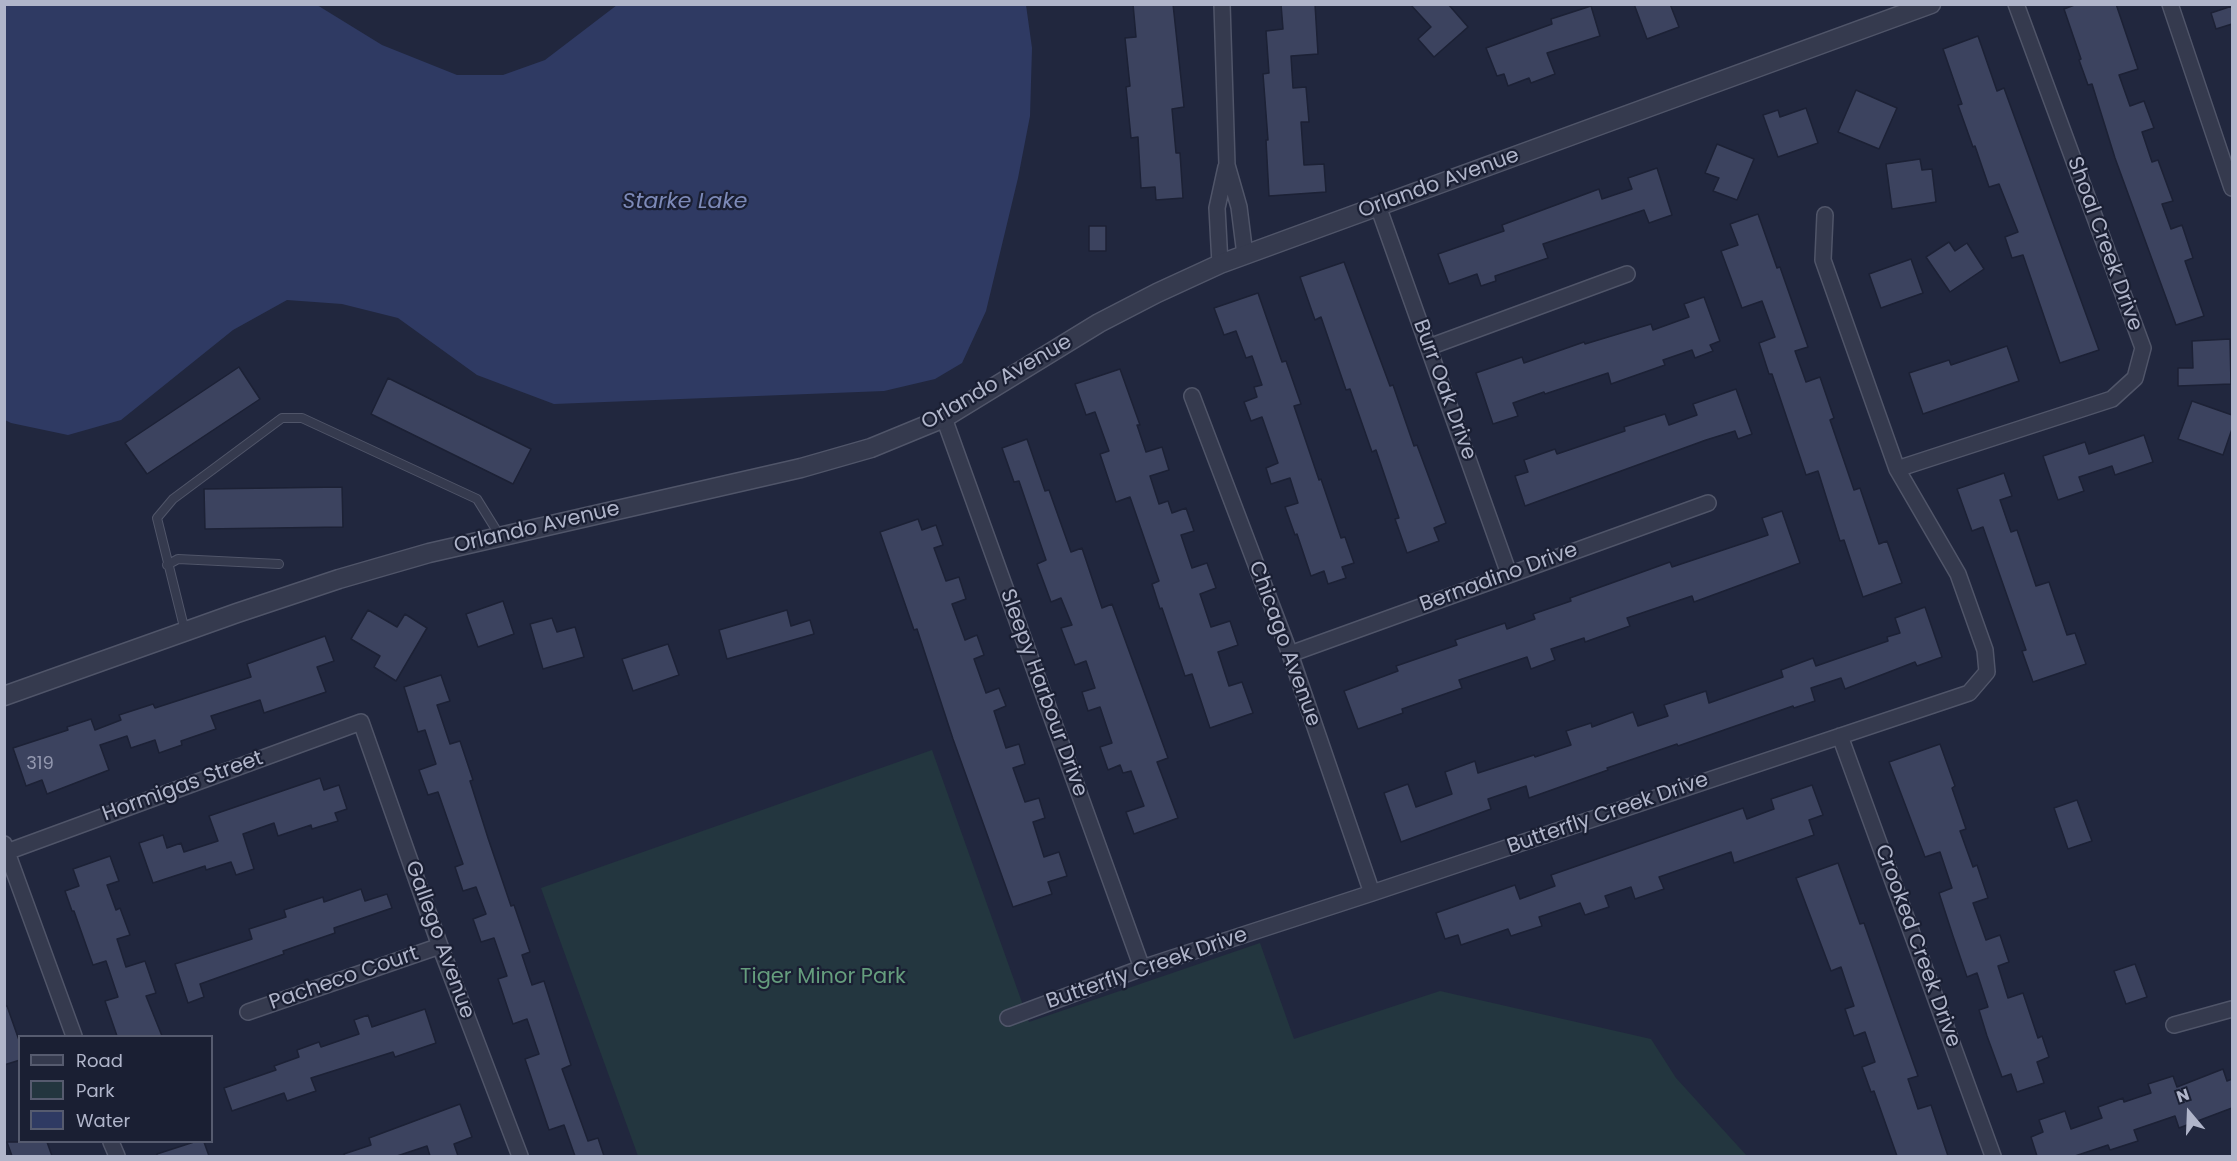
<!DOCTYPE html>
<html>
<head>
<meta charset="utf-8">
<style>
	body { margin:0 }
	#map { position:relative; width:2237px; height:1161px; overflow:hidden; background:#21273e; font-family:Poppins,sans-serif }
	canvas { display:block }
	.frame { position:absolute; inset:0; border:6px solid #b0b5ca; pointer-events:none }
	.legend { position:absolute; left:18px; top:1035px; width:195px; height:108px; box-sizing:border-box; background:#1a1f33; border:2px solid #565b6f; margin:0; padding:8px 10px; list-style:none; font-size:18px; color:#b0b5ca }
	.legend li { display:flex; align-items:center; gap:12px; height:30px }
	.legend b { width:30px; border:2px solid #565b6f }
	.north { position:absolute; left:2159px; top:1083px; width:60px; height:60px; -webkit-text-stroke:4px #1a1f33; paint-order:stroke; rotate:341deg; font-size:16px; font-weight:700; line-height:24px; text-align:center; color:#b0b5ca }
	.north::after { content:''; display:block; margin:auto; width:21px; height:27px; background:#b0b5ca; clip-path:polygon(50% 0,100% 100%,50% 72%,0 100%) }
</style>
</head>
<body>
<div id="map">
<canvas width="2237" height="1161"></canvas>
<div class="frame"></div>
<ul class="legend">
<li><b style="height:8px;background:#353a4e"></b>Road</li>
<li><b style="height:16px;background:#23363f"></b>Park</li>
<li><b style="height:16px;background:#2f3a63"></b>Water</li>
</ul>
<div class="north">N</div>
</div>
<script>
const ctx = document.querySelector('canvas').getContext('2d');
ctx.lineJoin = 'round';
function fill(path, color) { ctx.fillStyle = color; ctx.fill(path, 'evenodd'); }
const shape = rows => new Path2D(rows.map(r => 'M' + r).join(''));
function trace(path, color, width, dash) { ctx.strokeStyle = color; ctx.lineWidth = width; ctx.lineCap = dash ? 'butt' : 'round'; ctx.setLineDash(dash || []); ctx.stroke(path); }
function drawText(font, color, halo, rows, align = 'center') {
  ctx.font = font + ' Poppins,sans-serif'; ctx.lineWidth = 4.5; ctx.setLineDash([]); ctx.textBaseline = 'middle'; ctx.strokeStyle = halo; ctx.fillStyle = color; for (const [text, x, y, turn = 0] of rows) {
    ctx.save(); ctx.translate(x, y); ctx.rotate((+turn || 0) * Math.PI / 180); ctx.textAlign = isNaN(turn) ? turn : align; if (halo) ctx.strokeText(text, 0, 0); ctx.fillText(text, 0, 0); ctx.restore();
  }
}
fill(shape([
	[932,750,1029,1022,1260,943,1294,1039,1440,991,1651,1039,1676,1078,1747,1156,638,1156,541,888]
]), '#23363f');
fill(shape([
	[4,5,317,5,382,45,457,75,503,75,545,60,617,5,1026,5,1032,48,1030,116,1018,178,986,311,962,363,935,379,884,391,554,404,477,375,398,318,342,304,287,300,233,330,121,420,68,435,11,423,5,420]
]), '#2f3a63');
const building = shape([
	[1133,4,1173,4,1184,107,1172,109,1176,153,1180,153,1183,198,1156,200,1155,187,1141,188,1138,137,1131,138,1126,87,1130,86,1125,38,1136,37,1133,4],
	[1281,4,1315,4,1318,54,1291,56,1293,88,1306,87,1309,122,1301,122,1304,165,1324,164,1326,192,1269,196,1266,140,1268,140,1263,74,1269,73,1266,31,1283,29,1281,4],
	[1410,4,1448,4,1468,27,1434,57,1418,39,1431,27,1410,4],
	[1634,4,1670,4,1679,27,1647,39,1634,4],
	[2077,4,2116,4,2138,69,2119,75,2130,106,2144,101,2154,128,2142,132,2152,162,2158,160,2173,201,2162,204,2171,229,2182,225,2193,258,2185,261,2204,316,2176,325,2115,158,2092,84,2088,85,2079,60,2081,59,2064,9,2077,4],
	[1591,6,1600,36,1547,53,1555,74,1531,83,1529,78,1508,86,1504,74,1497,76,1486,48,1552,24,1551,19,1591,6],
	[2232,6,2232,24,2216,29,2211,13,2232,6],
	[1978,36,1997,91,2004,88,2099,350,2060,363,2023,255,2012,258,2005,237,2018,232,1999,184,1989,187,1975,146,1973,147,1958,105,1962,104,1943,49,1978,36],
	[1856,90,1897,108,1879,149,1838,132,1856,90],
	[1806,108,1818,143,1778,157,1763,115,1778,110,1780,117,1806,108],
	[1717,144,1754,159,1737,200,1713,191,1719,178,1705,173,1717,144],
	[1920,159,1922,170,1932,169,1936,202,1892,209,1886,164,1920,159],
	[1657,168,1672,215,1649,223,1644,210,1543,244,1548,258,1495,276,1496,281,1481,286,1477,274,1449,284,1438,254,1504,231,1502,225,1599,189,1602,199,1632,189,1628,178,1657,168],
	[1758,214,1777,268,1780,267,1808,347,1795,351,1806,382,1820,377,1834,418,1830,420,1854,490,1860,488,1879,544,1887,541,1902,583,1863,597,1844,540,1840,541,1818,471,1806,475,1772,374,1769,374,1759,343,1775,337,1762,301,1742,308,1721,251,1738,245,1730,224,1758,214],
	[1089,226,1106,226,1106,251,1089,251,1089,226],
	[1949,242,1955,251,1967,243,1984,269,1950,292,1926,257,1949,242],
	[1911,259,1923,293,1881,308,1869,274,1911,259],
	[1344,262,1390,386,1393,385,1414,446,1417,445,1446,523,1434,528,1439,541,1407,553,1395,519,1399,518,1376,450,1372,452,1350,389,1346,390,1321,317,1315,320,1300,277,1344,262],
	[1258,293,1282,362,1286,361,1301,404,1294,406,1319,480,1321,479,1341,538,1345,537,1354,563,1342,567,1346,578,1328,584,1324,571,1311,576,1297,534,1295,535,1285,507,1298,503,1290,478,1271,484,1266,468,1278,463,1262,417,1251,421,1244,402,1257,397,1254,387,1262,385,1252,356,1246,358,1236,331,1224,335,1214,308,1258,293],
	[1704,297,1720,341,1710,345,1713,351,1695,358,1692,350,1663,360,1665,365,1611,384,1608,373,1545,394,1544,392,1513,403,1518,416,1493,424,1476,373,1522,357,1524,363,1584,342,1585,344,1651,324,1653,330,1689,317,1684,304,1704,297],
	[2230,339,2231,384,2178,386,2178,368,2193,368,2192,341,2230,339],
	[2007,346,2019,381,1923,414,1909,373,1949,360,1951,365,2007,346],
	[239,367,260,399,147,474,125,443,239,367],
	[1120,369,1140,425,1137,425,1146,452,1162,447,1169,470,1150,476,1159,504,1168,501,1172,513,1186,508,1194,531,1181,535,1192,568,1207,563,1216,588,1200,594,1211,627,1230,621,1238,645,1218,652,1229,686,1242,682,1253,713,1210,728,1192,674,1185,676,1162,608,1160,609,1152,584,1159,581,1130,497,1116,502,1100,454,1109,451,1095,412,1086,415,1075,384,1120,369],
	[388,378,531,449,513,484,371,414,388,378],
	[1736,389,1752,434,1738,439,1735,431,1706,440,1525,506,1515,476,1528,472,1524,460,1555,449,1557,454,1625,431,1624,427,1665,414,1669,425,1697,415,1693,404,1736,389],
	[2192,401,2232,415,2232,429,2223,455,2178,439,2192,401],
	[2144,435,2153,462,2115,475,2112,466,2079,477,2084,491,2058,500,2043,456,2085,442,2089,454,2144,435],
	[1027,439,1045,491,1049,490,1071,552,1082,548,1102,608,1112,604,1168,758,1157,762,1178,818,1134,834,1126,812,1144,806,1131,771,1123,773,1120,765,1108,770,1100,747,1112,743,1100,707,1088,711,1082,692,1095,688,1086,661,1075,665,1061,628,1072,625,1061,598,1051,602,1037,564,1046,560,1019,481,1014,482,1002,448,1027,439],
	[2004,473,2012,496,2000,500,2011,532,2017,530,2036,586,2049,582,2067,635,2075,633,2086,664,2033,682,2022,651,2026,650,1983,527,1972,531,1957,489,2004,473],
	[342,487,343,527,205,529,204,489,342,487],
	[1782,511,1800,563,1694,602,1692,596,1627,618,1630,626,1585,642,1584,638,1551,649,1555,660,1531,669,1527,657,1459,680,1462,688,1402,709,1403,713,1358,729,1344,691,1398,671,1396,666,1457,645,1455,640,1505,623,1507,629,1535,619,1533,614,1571,601,1570,598,1670,562,1672,567,1768,535,1762,518,1782,511],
	[918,519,922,530,936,525,943,545,934,548,946,581,959,577,966,599,952,604,965,640,977,635,984,655,974,659,986,693,999,688,1006,706,994,711,1006,748,1019,744,1025,764,1013,768,1025,802,1039,798,1045,818,1033,822,1044,857,1059,852,1067,876,1048,882,1052,894,1013,907,953,739,917,629,914,630,880,532,918,519],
	[503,601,514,634,478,647,466,614,503,601],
	[1925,607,1942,657,1917,666,1915,662,1845,689,1841,678,1811,688,1815,701,1794,708,1793,706,1678,746,1677,744,1607,768,1608,770,1529,798,1526,786,1488,799,1491,809,1401,842,1384,793,1408,784,1416,807,1452,794,1445,772,1475,761,1478,773,1534,755,1535,757,1571,745,1566,731,1591,723,1592,727,1633,712,1638,726,1668,716,1664,705,1706,691,1709,703,1783,677,1781,670,1813,658,1816,666,1888,641,1887,637,1900,633,1895,618,1925,607],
	[368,610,397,627,405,614,427,628,396,681,374,667,380,656,351,639,368,610],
	[787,610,791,626,810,620,814,634,727,659,719,630,787,610],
	[552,618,557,632,575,627,584,657,543,669,530,624,552,618],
	[325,636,334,661,317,667,326,692,264,713,260,700,211,716,216,729,181,741,182,745,159,753,155,740,131,748,127,736,100,745,109,770,47,794,42,780,26,786,13,748,68,730,67,727,91,719,95,730,121,720,119,715,153,704,155,708,251,677,247,664,325,636],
	[668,644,679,675,633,691,622,659,668,644],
	[441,675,450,701,437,705,450,744,460,741,473,780,470,781,488,838,511,906,514,905,530,952,522,955,532,985,544,981,571,1065,562,1069,588,1141,598,1138,604,1156,575,1156,564,1125,549,1130,525,1059,539,1054,527,1019,513,1024,498,979,507,976,494,938,481,942,473,919,486,914,476,887,463,891,455,867,463,864,438,792,428,795,419,770,436,764,425,730,418,732,404,687,441,675],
	[1940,744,1955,786,1952,788,1966,829,1960,831,1973,867,1977,865,1988,898,1973,903,1986,940,2000,935,2009,962,1998,966,2008,998,2023,993,2038,1038,2042,1036,2049,1057,2037,1062,2044,1083,2017,1092,2011,1074,2002,1077,1987,1036,1979,1010,1988,1007,1977,973,1967,977,1953,936,1939,893,1952,888,1940,852,1925,857,1889,762,1940,744],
	[320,778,324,790,339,785,347,809,335,813,338,821,312,829,311,825,278,836,274,823,243,834,254,869,236,875,231,862,206,870,205,866,153,883,139,843,163,835,167,848,181,843,184,852,218,841,209,816,320,778],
	[1812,785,1823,815,1809,820,1814,835,1734,863,1731,852,1659,877,1664,889,1635,899,1631,887,1605,896,1609,907,1585,915,1580,903,1539,917,1542,926,1511,936,1508,929,1461,945,1458,935,1445,939,1436,913,1515,885,1520,899,1555,886,1551,875,1743,808,1747,819,1774,809,1771,799,1812,785],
	[2077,800,2092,841,2068,849,2054,808,2077,800],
	[110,856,119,881,107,885,116,910,120,908,130,935,117,939,126,967,145,961,156,993,146,996,162,1036,117,1036,105,1001,118,997,106,961,93,965,74,911,72,911,65,891,79,886,73,869,110,856],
	[1838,863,1860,924,1864,923,1918,1076,1908,1079,1918,1109,1931,1105,1948,1156,1897,1156,1874,1091,1871,1092,1862,1067,1875,1062,1865,1032,1854,1036,1845,1009,1854,1006,1841,967,1831,971,1796,878,1838,863],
	[361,889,365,901,387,894,392,908,334,928,335,933,283,951,284,954,200,984,204,997,188,1003,175,964,252,939,249,929,286,917,284,910,323,897,324,902,361,889],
	[2135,964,2147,997,2126,1004,2114,971,2135,964],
	[4,1006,7,1006,20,1043,20,1060,4,1065,4,1006],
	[425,1009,436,1043,395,1057,393,1052,311,1078,316,1091,287,1101,284,1093,232,1111,224,1088,276,1070,274,1066,299,1057,297,1050,319,1042,321,1047,359,1034,354,1020,368,1015,372,1027,425,1009],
	[2223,1069,2227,1081,2232,1079,2232,1108,2179,1128,2175,1116,2134,1130,2138,1141,2110,1150,2108,1145,2075,1156,2037,1156,2031,1137,2043,1132,2039,1120,2065,1111,2071,1129,2102,1118,2098,1107,2123,1098,2124,1102,2151,1093,2148,1084,2173,1076,2177,1087,2223,1069],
	[460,1104,472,1137,454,1144,458,1156,430,1156,427,1146,397,1156,345,1156,344,1154,371,1145,369,1138,460,1104],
	[7,1142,47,1142,52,1156,12,1156,7,1142],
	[194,1142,204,1142,209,1156,157,1156,157,1154,194,1142]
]);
fill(building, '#3c435f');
trace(building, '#1c2135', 1.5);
const service = shape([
	[167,565,178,559,279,564],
	[185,631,157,518,173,499,282,418,302,418,477,499,500,536]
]);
const minor = shape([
	[1222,4,1227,165,1239,207,1245,255],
	[2170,4,2232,188],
	[1378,206,1509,574],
	[1220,264,1217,208,1226,167],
	[1429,347,1627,274],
	[1192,396,1290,654,1372,893],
	[944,418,1142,968],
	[1897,469,2112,399,2135,378,2143,348,2016,4],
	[1290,654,1708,503],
	[1840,736,1993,1156],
	[4,844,74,1036],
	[4,853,361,722,440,946,520,1156],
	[248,1012,440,946],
	[1008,1018,1142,968,1372,893,1969,693,1987,672,1985,650,1958,574,1897,469,1823,260,1825,215],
	[2174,1025,2232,1009],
	[111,1142,117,1156]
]);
const tertiary = shape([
	[4,696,237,613,339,579,429,553,801,468,871,448,944,418,1099,323,1157,293,1220,264,1931,4]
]);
trace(service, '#505569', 10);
trace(minor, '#505569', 18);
trace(tertiary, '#505569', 21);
trace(service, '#353a4e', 8);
trace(minor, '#353a4e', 15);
trace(tertiary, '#353a4e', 18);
drawText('18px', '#9398af', null, [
	["319",40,764]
]);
drawText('21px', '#b0b5ca', '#1a1f33', [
	["Orlando Avenue",1439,184,-20],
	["Shoal Creek Drive",2104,244,70],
	["Orlando Avenue",997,383,-30],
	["Burr Oak Drive",1444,390,70],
	["Orlando Avenue",537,528,-13],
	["Bernadino Drive",1499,578,-20],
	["Chicago Avenue",1284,644,70],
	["Sleepy Harbour Drive",1043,693,70],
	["Hormigas Street",183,787,-20],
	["Butterfly Creek Drive",1608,814,-19],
	["Gallego Avenue",439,940,70],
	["Crooked Creek Drive",1917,946,70],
	["Butterfly Creek Drive",1147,969,-19],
	["Pacheco Court",344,979,-19]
]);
drawText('21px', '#659d7d', '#1a1f33', [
	["Tiger Minor Park",823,978]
]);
drawText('italic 22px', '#7d8ab8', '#1a1f33', [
	["Starke Lake",685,202]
]);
</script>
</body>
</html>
